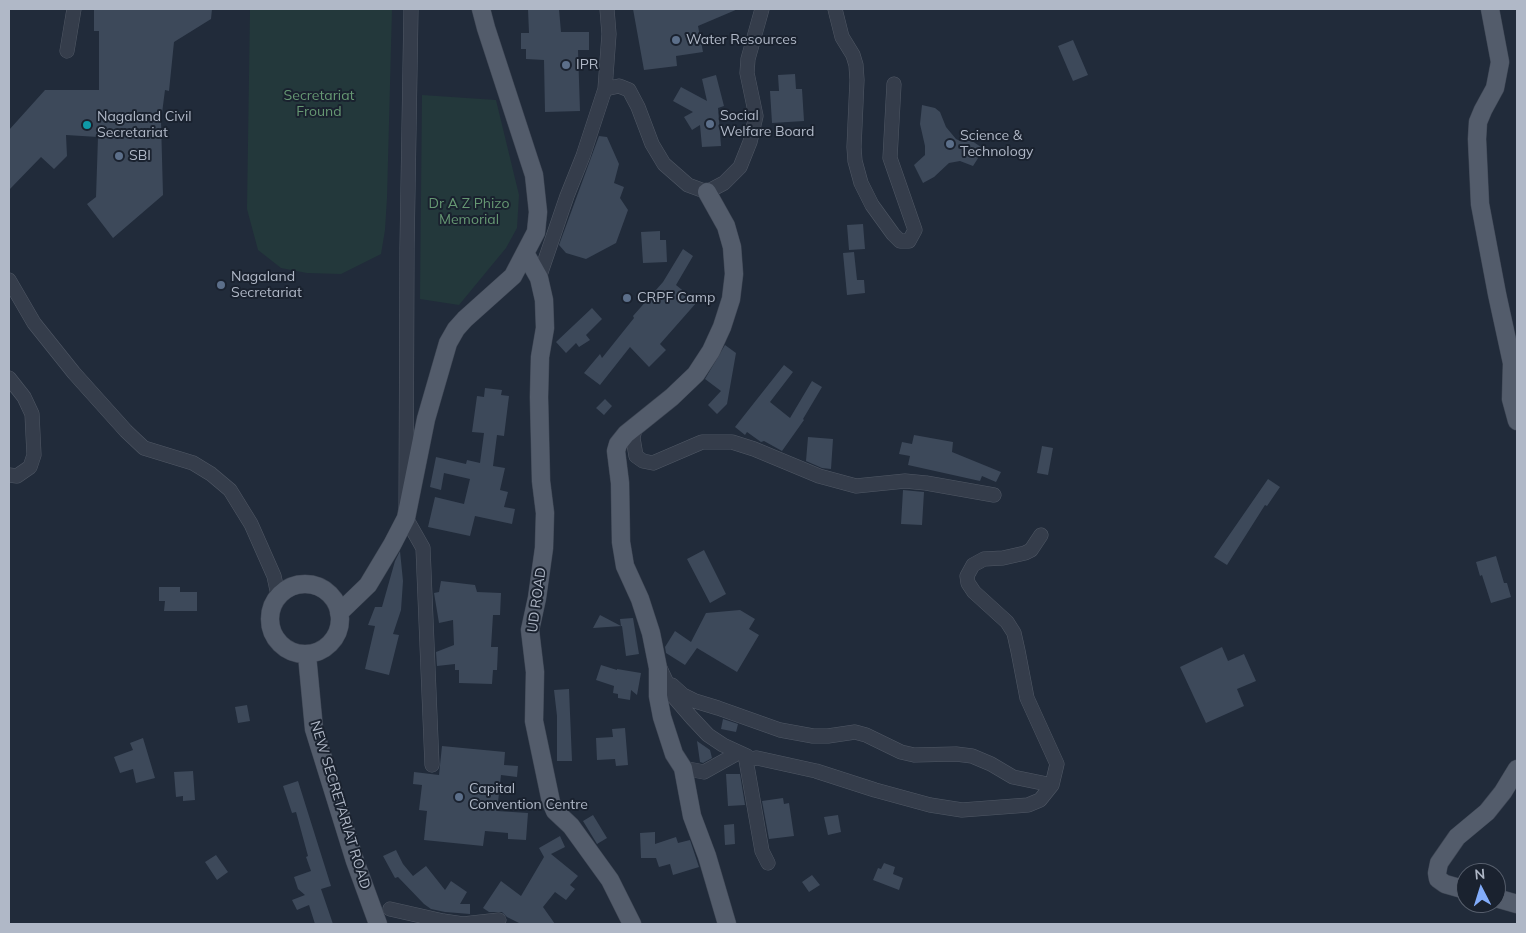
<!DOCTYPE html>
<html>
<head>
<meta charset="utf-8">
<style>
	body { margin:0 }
	#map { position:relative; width:1526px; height:933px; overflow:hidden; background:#212b3a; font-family:Mulish,sans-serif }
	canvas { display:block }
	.frame { position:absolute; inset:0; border:10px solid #b0b8c7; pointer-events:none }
	.north { position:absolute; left:1456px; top:863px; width:50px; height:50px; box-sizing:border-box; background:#1a222f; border:1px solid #565e6c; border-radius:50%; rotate:355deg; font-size:14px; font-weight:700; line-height:20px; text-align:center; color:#b0b8c7 }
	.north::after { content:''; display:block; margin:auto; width:18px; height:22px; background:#82acfa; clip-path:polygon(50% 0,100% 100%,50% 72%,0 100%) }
</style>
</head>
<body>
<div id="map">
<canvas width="1526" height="933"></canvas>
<div class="frame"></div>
<div class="north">N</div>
</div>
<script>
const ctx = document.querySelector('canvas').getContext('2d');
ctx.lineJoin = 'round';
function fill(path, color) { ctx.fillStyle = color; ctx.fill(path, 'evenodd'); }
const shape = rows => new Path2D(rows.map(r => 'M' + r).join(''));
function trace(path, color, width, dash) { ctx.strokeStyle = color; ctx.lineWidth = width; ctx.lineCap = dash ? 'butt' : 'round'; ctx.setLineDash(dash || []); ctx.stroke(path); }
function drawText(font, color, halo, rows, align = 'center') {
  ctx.font = font + ' Mulish,sans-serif'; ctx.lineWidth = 4; ctx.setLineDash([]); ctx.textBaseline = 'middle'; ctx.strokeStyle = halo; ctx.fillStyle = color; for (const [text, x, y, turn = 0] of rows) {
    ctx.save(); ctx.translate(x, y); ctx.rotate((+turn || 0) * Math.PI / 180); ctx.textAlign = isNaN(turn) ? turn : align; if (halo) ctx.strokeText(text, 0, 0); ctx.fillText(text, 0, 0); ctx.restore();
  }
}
fill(shape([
	[250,9,392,9,387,198,385,230,381,254,341,274,307,273,281,268,258,250,247,209],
	[422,95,496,100,519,195,517,228,506,248,459,305,420,299]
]), '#23383b');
fill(shape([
	[94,9,212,9,211,19,174,42,169,91,165,90,161,121,163,195,113,238,87,204,96,197,98,137,66,135,67,156,54,169,41,157,9,190,9,130,45,90,99,90,99,31,94,31],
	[528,9,559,9,561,32,589,32,589,50,578,50,580,111,545,112,544,60,526,59,526,49,521,49,521,33,529,33],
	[633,9,738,9,698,26,703,52,676,56,677,66,644,70],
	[1073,40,1088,75,1073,81,1058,46],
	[795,74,796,89,802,89,804,121,772,123,770,91,779,91,778,75],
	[716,75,724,106,718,108,721,146,702,147,700,125,692,130,684,117,693,112,673,101,681,87,707,101,702,79],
	[922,105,935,108,940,112,946,127,956,139,960,141,972,141,984,149,973,166,960,161,949,163,934,177,923,183,914,165,925,155,925,146,920,124],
	[599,136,607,137,619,164,614,183,624,187,620,198,628,210,616,243,586,259,566,253,559,245],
	[863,224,865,249,849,250,847,225],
	[660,231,660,240,666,240,667,262,643,263,641,232],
	[683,249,693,256,676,285,697,302,660,344,666,350,649,367,630,347,600,385,584,373,600,354,602,358,634,318,633,316,663,282],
	[854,252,857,280,864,280,865,293,847,295,843,253],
	[592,308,602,319,586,335,590,340,579,347,576,343,566,353,556,342],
	[725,345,736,353,727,404,717,414,708,405,721,391,705,379],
	[784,365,793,372,770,402,790,418,812,381,822,387,803,419,804,420,782,451,764,441,761,442,747,432,745,435,735,427],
	[485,388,502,390,501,395,509,396,504,436,497,435,493,466,505,468,500,490,508,492,504,507,515,509,512,524,475,516,470,536,428,527,435,497,464,504,470,479,444,473,441,490,430,487,436,457,466,464,467,460,480,463,484,433,472,432,477,396,484,397],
	[605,399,612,406,604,415,596,408],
	[914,435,953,442,952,452,1001,472,996,482,982,476,980,481,908,465,910,456,899,454,902,442,912,444],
	[808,437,833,439,831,469,822,468,806,461],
	[1042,446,1053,448,1048,475,1037,473],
	[1268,479,1280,487,1267,506,1265,505,1227,565,1214,557],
	[903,490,924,492,922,525,901,524],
	[704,550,726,594,710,603,687,559],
	[400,551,403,581,401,610,393,634,399,635,389,675,365,669,375,626,368,625,375,607,382,607,395,561],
	[1496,556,1504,583,1507,583,1511,597,1491,603,1482,575,1480,576,1476,562],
	[441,581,475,585,477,592,501,593,500,615,493,615,491,647,498,647,497,670,493,670,492,684,459,683,459,670,455,670,455,664,437,666,436,652,454,645,453,620,439,623,434,593,439,592],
	[159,587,180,587,180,592,197,592,197,611,164,611,165,601,159,601],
	[740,610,755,619,749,629,759,635,737,672,697,648,685,665,666,653,665,647,675,631,691,642,706,613],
	[600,615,621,626,620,619,633,618,639,654,626,656,622,626,593,628],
	[1222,647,1228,661,1244,654,1256,681,1237,689,1244,706,1206,723,1180,667],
	[601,665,617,670,617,669,641,673,637,695,631,690,630,700,618,698,618,694,613,693,614,686,596,680],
	[569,689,572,761,557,761,557,716,554,690],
	[247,705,250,721,238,723,235,707],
	[723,719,738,724,736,732,721,729],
	[625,728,628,765,616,766,615,759,597,760,596,738,613,737,612,729],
	[143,738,155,778,136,783,133,769,120,773,114,757,133,750,130,743],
	[697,741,710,750,712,758,703,763,700,762],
	[442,746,505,752,504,765,518,766,517,777,501,775,497,811,528,813,526,840,508,839,508,833,485,831,483,846,424,840,427,811,419,810,422,785,413,784,414,772,439,775],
	[193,771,195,800,183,801,183,796,176,797,174,772],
	[726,774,740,774,745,805,728,806],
	[298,781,331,886,321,889,333,924,315,924,309,905,297,910,292,900,305,895,298,889,294,877,311,871,306,857,308,856,296,812,292,813,283,786],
	[783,798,784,804,789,803,794,836,769,839,762,801],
	[593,815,607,838,597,844,583,821],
	[838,815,841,832,828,835,824,817],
	[734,824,735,844,725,845,724,825],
	[655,832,655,844,676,837,678,843,690,840,699,867,673,875,670,864,659,867,656,858,641,858,640,833],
	[560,836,565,847,551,854,578,876,570,885,575,889,566,900,555,892,543,907,555,924,521,924,507,917,502,912,489,912,483,908,501,881,521,896,544,857,539,848],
	[396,850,403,864,413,876,426,866,445,890,451,881,467,892,460,904,470,904,470,914,445,912,431,909,424,904,398,877,395,878,383,856],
	[216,855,228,872,217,880,205,862],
	[884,863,895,867,893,874,903,878,899,890,873,880,878,868,881,869],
	[812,875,820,885,809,892,802,882]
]), '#3d495a');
const minor = shape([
	[411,9,407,248,406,518,423,548,432,765],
	[835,9,842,37,853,55,856,65,857,80,854,147,855,161,861,183,872,205,893,234,900,241,909,241,915,230,890,158,894,84],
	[67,51,74,9],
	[605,89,619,86,629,90,638,107,652,144,664,164,688,185,707,192,724,183,740,167,750,142,756,116,747,73,748,59,762,9],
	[539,278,567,196,583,156,605,89,609,34,607,9],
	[9,280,34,323,74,373,126,431,144,448,193,463,211,474,230,490,251,524,274,576,278,595],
	[9,378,24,397,32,414,34,455,30,467,17,476,9,475],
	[636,424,633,438,636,456,643,461,653,463,702,442,732,442,754,449,819,476,856,486,905,481,926,483,994,495],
	[659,666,673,696,692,718,708,735,723,745,747,756,746,760,757,758,816,771,875,790,930,805,962,810,1028,805,1040,800,1052,785,1057,764,1027,698,1018,651,1014,633,1007,622,974,592,968,583,967,576,973,565,984,559,1003,558,1025,553,1031,550,1041,535],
	[672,685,683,695,695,701,718,708,780,730,813,736,828,736,855,732,866,735,901,752,914,755,956,754,972,756,991,764,1013,777,1052,785],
	[746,760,762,851,768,863],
	[683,768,704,772,738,753],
	[390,909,443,921,463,924,499,920]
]);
const major = shape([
	[1490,9,1500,62,1495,88,1483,110,1478,122,1477,139,1480,204,1497,294,1512,363,1511,399,1517,421],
	[707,192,726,226,732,247,734,274,731,299,722,327,711,351,696,374,672,397,626,434,618,444,616,451,620,483,621,542,625,566,640,599,651,633,658,668,658,696,662,717,674,754,683,768,692,816,707,856,727,924],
	[525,253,539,278,544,300,545,328,540,357,539,397,541,481,545,513,544,548,537,598,530,630,535,672,534,721,551,802,555,811,571,826,610,880,632,924],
	'270 619a35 35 0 1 1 70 0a35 35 0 1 1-70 0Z',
	[339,613,368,585,392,545,406,518,426,419,448,343,456,329,465,319,513,276,536,232,538,212,534,175,486,28,481,9],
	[307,655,314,729,355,861,378,924],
	[1466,890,1445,884,1438,879,1437,873,1439,863,1457,837,1487,812,1503,792,1517,769],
	[1496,898,1517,904]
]);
trace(minor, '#505865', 15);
trace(major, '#3e4654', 19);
trace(minor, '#353d4b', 14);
trace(major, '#535c6b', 18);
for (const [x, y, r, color] of [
	[676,40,5,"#5c6f8a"],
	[566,65,5,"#5c6f8a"],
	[710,124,5,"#5c6f8a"],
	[87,125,5,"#0f9aa8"],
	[950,144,5,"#5c6f8a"],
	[119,156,5,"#5c6f8a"],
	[221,285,5,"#5c6f8a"],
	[627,298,5,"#5c6f8a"],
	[459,797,5,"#5c6f8a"]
]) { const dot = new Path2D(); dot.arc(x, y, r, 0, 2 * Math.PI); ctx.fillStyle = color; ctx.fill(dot); trace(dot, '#1a222f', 2); }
drawText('14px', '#b0b8c7', '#1a222f', [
	["Water Resources",686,40],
	["IPR",576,65],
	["Social",720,116],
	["Welfare Board",720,132],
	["Nagaland Civil",97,117],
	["Secretariat",97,133],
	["Science &",960,136],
	["Technology",960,152],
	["SBI",129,156],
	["Nagaland",231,277],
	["Secretariat",231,293],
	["CRPF Camp",637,298],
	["Capital",469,789],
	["Convention Centre",469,805]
], 'left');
drawText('14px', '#669873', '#1a222f', [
	["Secretariat",319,96],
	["Fround",319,112],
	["Dr A Z Phizo",469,204],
	["Memorial",469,220]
]);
drawText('14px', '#b0b8c7', '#1a222f', [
	["UD ROAD",537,600,-82],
	["NEW SECRETARIAT ROAD",340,805,73]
]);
</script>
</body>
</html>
